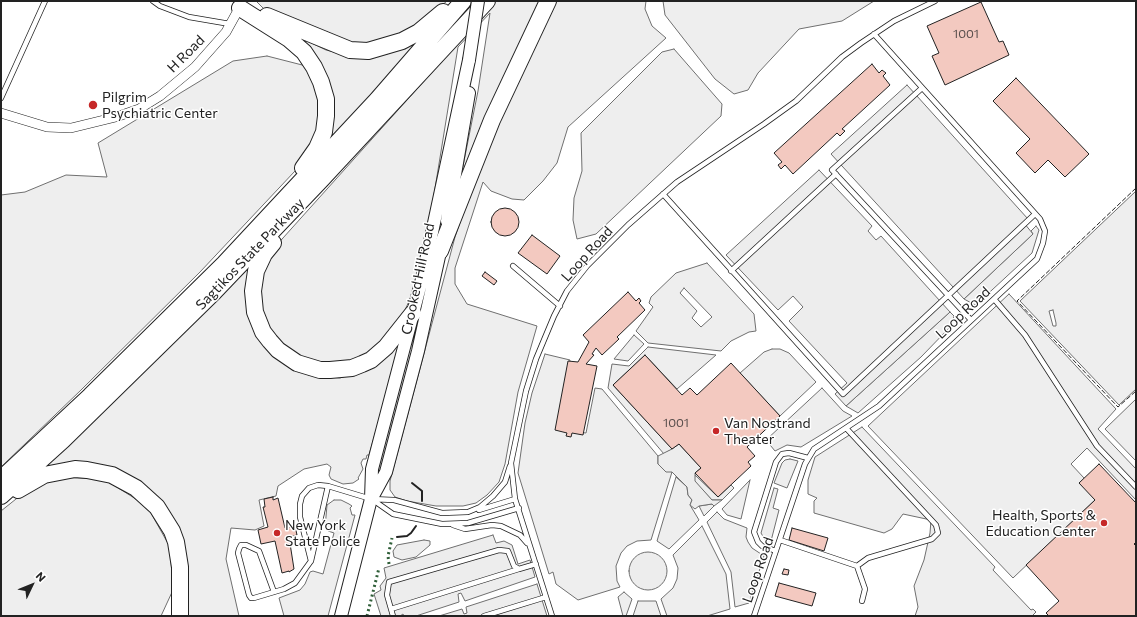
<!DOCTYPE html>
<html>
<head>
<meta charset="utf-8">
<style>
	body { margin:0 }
	#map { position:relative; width:1137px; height:617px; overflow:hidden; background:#fff; font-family:Commissioner,sans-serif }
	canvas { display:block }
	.frame { position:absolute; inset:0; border:2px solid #222; pointer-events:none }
	.north { position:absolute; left:12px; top:565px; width:40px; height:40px; -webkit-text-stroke:3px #fff; paint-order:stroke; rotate:47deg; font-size:11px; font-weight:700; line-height:16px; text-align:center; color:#222 }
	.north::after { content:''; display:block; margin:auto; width:14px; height:18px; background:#222; clip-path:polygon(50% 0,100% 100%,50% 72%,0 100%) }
</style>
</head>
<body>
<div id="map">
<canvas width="1137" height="617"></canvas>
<div class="frame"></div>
<div class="north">N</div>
</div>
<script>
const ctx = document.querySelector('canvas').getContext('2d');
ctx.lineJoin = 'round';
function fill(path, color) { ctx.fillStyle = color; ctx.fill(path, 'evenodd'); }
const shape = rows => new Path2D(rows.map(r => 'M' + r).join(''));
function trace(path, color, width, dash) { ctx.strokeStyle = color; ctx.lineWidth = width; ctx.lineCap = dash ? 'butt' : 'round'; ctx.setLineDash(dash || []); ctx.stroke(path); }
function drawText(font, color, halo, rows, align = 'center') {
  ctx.font = font + ' Commissioner,sans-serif'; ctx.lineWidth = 3; ctx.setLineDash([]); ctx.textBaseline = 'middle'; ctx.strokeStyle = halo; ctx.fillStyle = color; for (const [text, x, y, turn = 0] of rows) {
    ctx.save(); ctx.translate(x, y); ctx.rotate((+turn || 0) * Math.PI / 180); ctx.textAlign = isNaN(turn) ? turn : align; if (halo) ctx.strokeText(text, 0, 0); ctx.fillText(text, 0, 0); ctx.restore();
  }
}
const green = shape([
	[256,1,447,1,411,31,356,48,264,9,256,1],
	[496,1,543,1,461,176,478,91,490,13,458,47,431,213,413,292,402,317,381,345,356,362,326,366,297,358,272,338,260,311,260,278,274,248,496,1],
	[556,1,646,1,645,9,652,26,666,38,568,127,557,163,543,181,524,200,512,199,491,191,483,182,455,268,455,284,467,304,537,326,518,392,505,464,499,482,487,495,476,503,463,506,436,506,407,501,395,497,390,490,390,481,455,237,477,173,516,79,556,1],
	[663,1,874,1,842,21,799,29,758,73,748,90,734,94,715,79,665,15,663,1],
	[279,27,326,50,354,57,387,54,421,39,321,152,334,109,329,84,279,27],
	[674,49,722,104,721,116,596,234,577,239,573,220,574,198,582,171,581,133,662,52,674,49],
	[267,56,310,67,323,104,316,144,295,171,200,272,81,390,1,467,1,195,25,192,66,175,107,177,98,143,233,61,267,56],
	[1136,191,1136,389,1119,405,1020,301,1136,191],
	[1053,310,1056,323,1056,326,1053,326,1049,311,1053,310],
	[1036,226,1039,230,1032,253,979,302,975,305,964,299,1033,234,1031,231,1036,226],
	[254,259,248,287,282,362,309,375,340,378,366,369,399,342,400,346,369,455,367,455,366,459,363,459,361,463,363,469,358,478,359,479,353,483,343,484,331,479,329,475,331,467,327,464,304,469,278,486,276,496,259,500,264,526,255,530,231,528,226,559,239,616,184,616,180,542,137,483,42,469,254,259],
	[707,263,754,314,756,331,749,332,731,341,721,351,648,343,636,331,653,307,649,303,651,297,676,273,707,263],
	[684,288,712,317,701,327,692,318,697,311,680,293,684,288],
	[1009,294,1116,409,1098,429,1136,469,1136,500,1087,448,1071,464,1084,478,1095,500,1013,578,868,426,1009,294],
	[950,312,954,316,952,325,921,357,858,413,846,406,950,312],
	[634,335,644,344,628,361,614,359,634,335],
	[648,347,716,355,677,389,645,355,613,385,672,449,664,454,608,388,612,364,629,366,648,347],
	[772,349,780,349,789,353,816,382,780,416,740,373,764,352,772,349],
	[545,354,570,360,557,429,586,433,595,388,602,389,658,456,658,464,672,472,651,540,637,541,627,546,621,553,616,566,617,581,620,587,578,600,556,584,553,572,549,574,518,473,525,423,532,393,545,354],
	[822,388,843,411,852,416,801,447,787,445,775,451,766,440,822,388],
	[1136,399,1136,461,1105,429,1136,399],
	[862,427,995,567,993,570,1031,610,1033,609,1036,612,1032,616,915,616,918,607,914,586,924,560,930,533,931,520,903,514,892,529,884,533,814,513,814,501,817,498,808,494,808,480,815,457,862,427],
	[790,459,798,461,787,488,774,483,782,463,785,460,790,459],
	[695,475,718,497,731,485,734,488,722,500,712,500,694,481,695,475],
	[56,477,104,479,147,506,170,547,173,590,161,616,1,616,1,511,26,491,56,477],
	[676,477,687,487,688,495,692,500,690,505,699,520,669,549,657,541,676,477],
	[750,480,741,519,727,515,722,509,750,480],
	[774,488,778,489,773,508,779,510,771,541,765,540,761,533,774,488],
	[334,500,341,500,349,504,352,506,350,508,352,515,355,515,328,616,284,616,279,598,300,590,305,584,310,572,313,571,323,574,334,533,328,531,325,528,327,505,334,500],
	[712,504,714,506,704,516,699,506,712,504],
	[717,512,724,519,747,528,746,537,748,542,752,548,764,556,749,603,735,607,731,572,707,522,717,512],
	[702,526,726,574,730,609,707,616,667,616,661,599,673,588,677,579,678,568,673,555,702,526],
	[424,540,430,541,430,545,416,557,402,560,394,557,393,551,397,545,424,540],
	[624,592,632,599,626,616,623,616,618,597,624,592],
	[638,601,656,601,661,616,633,616,638,601]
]);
fill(green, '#eee');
trace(green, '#6f6f6f', 1);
const parking = shape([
	[907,85,1028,219,1024,223,1033,234,964,299,831,154,907,85],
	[819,170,872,226,868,231,876,240,881,236,950,312,846,406,835,394,847,383,789,321,803,307,793,296,778,310,726,255,819,170],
	[679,444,701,468,695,473,695,481,712,500,722,500,714,506,712,504,699,506,695,509,690,505,692,500,688,495,687,487,672,472,666,472,658,464,658,456,672,449,679,444],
	[493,535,496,543,504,541,512,545,518,564,530,560,535,577,465,601,461,593,458,594,459,602,416,616,404,616,403,614,400,616,381,616,374,594,381,590,380,586,386,578,384,568,493,535],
	'629 571a19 19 0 1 1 38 0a19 19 0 1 1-38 0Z',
	[537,584,547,616,439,616,462,609,464,614,467,613,466,607,537,584]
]);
fill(parking, '#ededed');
trace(parking, '#6f6f6f', 1);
const building = shape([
	[981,2,999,42,1003,41,1009,55,945,85,932,56,939,53,927,26,981,2],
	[872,64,879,73,882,70,886,73,883,76,890,85,842,129,845,131,840,136,837,133,793,174,785,165,781,169,778,165,782,162,774,153,872,64],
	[1016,78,1089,154,1065,177,1048,160,1035,173,1016,153,1030,139,993,101,1016,78],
	'491 222a14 14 0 1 1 28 0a14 14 0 1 1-28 0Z',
	[532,235,560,256,547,274,518,253,532,235],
	[485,272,497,281,494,285,482,276,485,272],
	[628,292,636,301,639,298,641,301,639,303,645,310,617,337,619,339,602,355,596,348,592,354,594,355,586,364,597,366,583,435,572,433,571,437,566,436,567,433,555,430,568,361,578,362,589,342,583,335,628,292],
	[645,355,682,395,690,388,697,395,731,363,780,416,747,447,755,456,748,462,751,466,718,497,695,473,701,468,679,444,672,449,613,385,645,355],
	[1099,464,1136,503,1136,542,1134,544,1136,546,1136,616,1049,616,1046,613,1059,601,1026,565,1095,500,1079,483,1099,464],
	[273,497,273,500,278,498,285,528,295,526,297,535,289,537,294,569,289,572,289,571,282,573,275,541,261,544,258,530,268,527,263,507,265,507,264,499,273,497],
	[792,528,828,538,824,551,789,540,792,528],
	[784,569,789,570,788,575,782,574,784,569],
	[779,583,816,593,812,606,775,596,779,583]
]);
fill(building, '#f3c9c0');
trace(building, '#222', 1);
const lane = shape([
	[153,1,160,6,189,17,230,24],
	[922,88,832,170,971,320],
	[1,98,45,1],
	[663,194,843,394,1035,214],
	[513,266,560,306],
	[731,271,836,174],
	[994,299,1025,335,1097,446,1136,487],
	[846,428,936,525,938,533,932,539,868,558,857,566],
	[373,500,393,514,442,524,468,523,519,508],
	[479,510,515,499],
	[453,525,465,529,492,525,501,526,520,535,527,543],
	[780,540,857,566,865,589,862,601],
	[776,551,762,546,758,542,754,532,776,462,782,454,789,453,808,458],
	[311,561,300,517,300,504,302,496,309,488,318,485,328,486,371,499,394,500,442,513,468,512,480,507,493,496,505,482,510,466],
	[274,592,259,551,246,545,241,545,239,549,238,553,249,595,251,598,254,598,284,589,295,583,311,561,328,486],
	[391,609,519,569],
	[393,616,387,595,389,582,499,550,508,551,514,566,519,569,536,564],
	[484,616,546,597],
	[552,616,515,499,511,463,526,391,536,359,554,316,567,291,587,266,628,225,677,182,764,124,796,101,842,57,861,43,894,21,935,1],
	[754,616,805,464,814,449,879,406,1037,259,1043,243,1045,231,1040,219,874,34]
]);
const street = shape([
	[1,113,47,127,71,128,116,117,139,109,160,96,195,67,226,32,241,5]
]);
const secondary = shape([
	[447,221,469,93],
	[373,496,386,472,418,351,442,243],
	[341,616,371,499,372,469,422,279,469,60]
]);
const highway = shape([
	[240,8,289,39,304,52,314,67,321,82,326,99,326,116,324,132,317,148,303,168],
	[267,16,350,50,368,51,402,41,419,32,443,12],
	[273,243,264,254,256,271,253,291,255,312,263,332,270,341,278,350,297,363,320,370,330,370,352,368,362,364,371,360,386,347,413,313],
	[440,251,492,120,548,1],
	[1,479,90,396,224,264,377,100,463,1],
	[18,490,44,475,75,469,87,470,112,475,136,488,157,507,172,531,176,542,180,567,180,616],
	[1,496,63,440,214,292,321,180,487,1]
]);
trace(lane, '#222', 6);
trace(street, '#222', 10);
trace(secondary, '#222', 14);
trace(highway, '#222', 18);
trace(lane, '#fff', 4.5);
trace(street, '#fff', 9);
trace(secondary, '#fff', 12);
trace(highway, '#fff', 16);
const secondaryBridge = shape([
	[469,60,478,1]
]);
trace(secondaryBridge, '#222', 14, []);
trace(secondaryBridge, '#fff', 12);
trace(shape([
	[389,564,388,556,392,538],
	[367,616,379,568]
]), '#2f5e38', 3, [2, 3]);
trace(shape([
	[1136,188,1017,301,1118,407,1136,391]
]), '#222', 1, [5, 2]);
trace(shape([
	[412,483,422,491,422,501],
	[397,537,407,536,411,533,416,526]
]), '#222', 2);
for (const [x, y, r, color] of [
	[93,105,5,"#c62828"],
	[716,431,4,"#c62828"],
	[1104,523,4,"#c62828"],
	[277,533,4,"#c62828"]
]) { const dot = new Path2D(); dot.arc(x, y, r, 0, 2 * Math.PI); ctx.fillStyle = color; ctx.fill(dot); trace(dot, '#fff', 1.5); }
drawText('12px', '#564c4a', null, [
	["1001",966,34],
	["1001",676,423]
]);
drawText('14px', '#222', '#fff', [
	["H Road",186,54,-45],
	["Sagtikos State Parkway",250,254,-46],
	["Loop Road",587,254,-48],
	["Crooked Hill Road",418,279,-78],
	["Loop Road",963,313,-43],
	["Loop Road",758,570,-71]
]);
drawText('14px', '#222', '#fff', [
	["Pilgrim",102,97],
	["Psychiatric Center",102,113],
	["Van Nostrand",724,423],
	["Theater",724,439],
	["Health, Sports &",1096,515,"right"],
	["Education Center",1096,531,"right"],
	["New York",285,525],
	["State Police",285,541]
], 'left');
</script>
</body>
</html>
